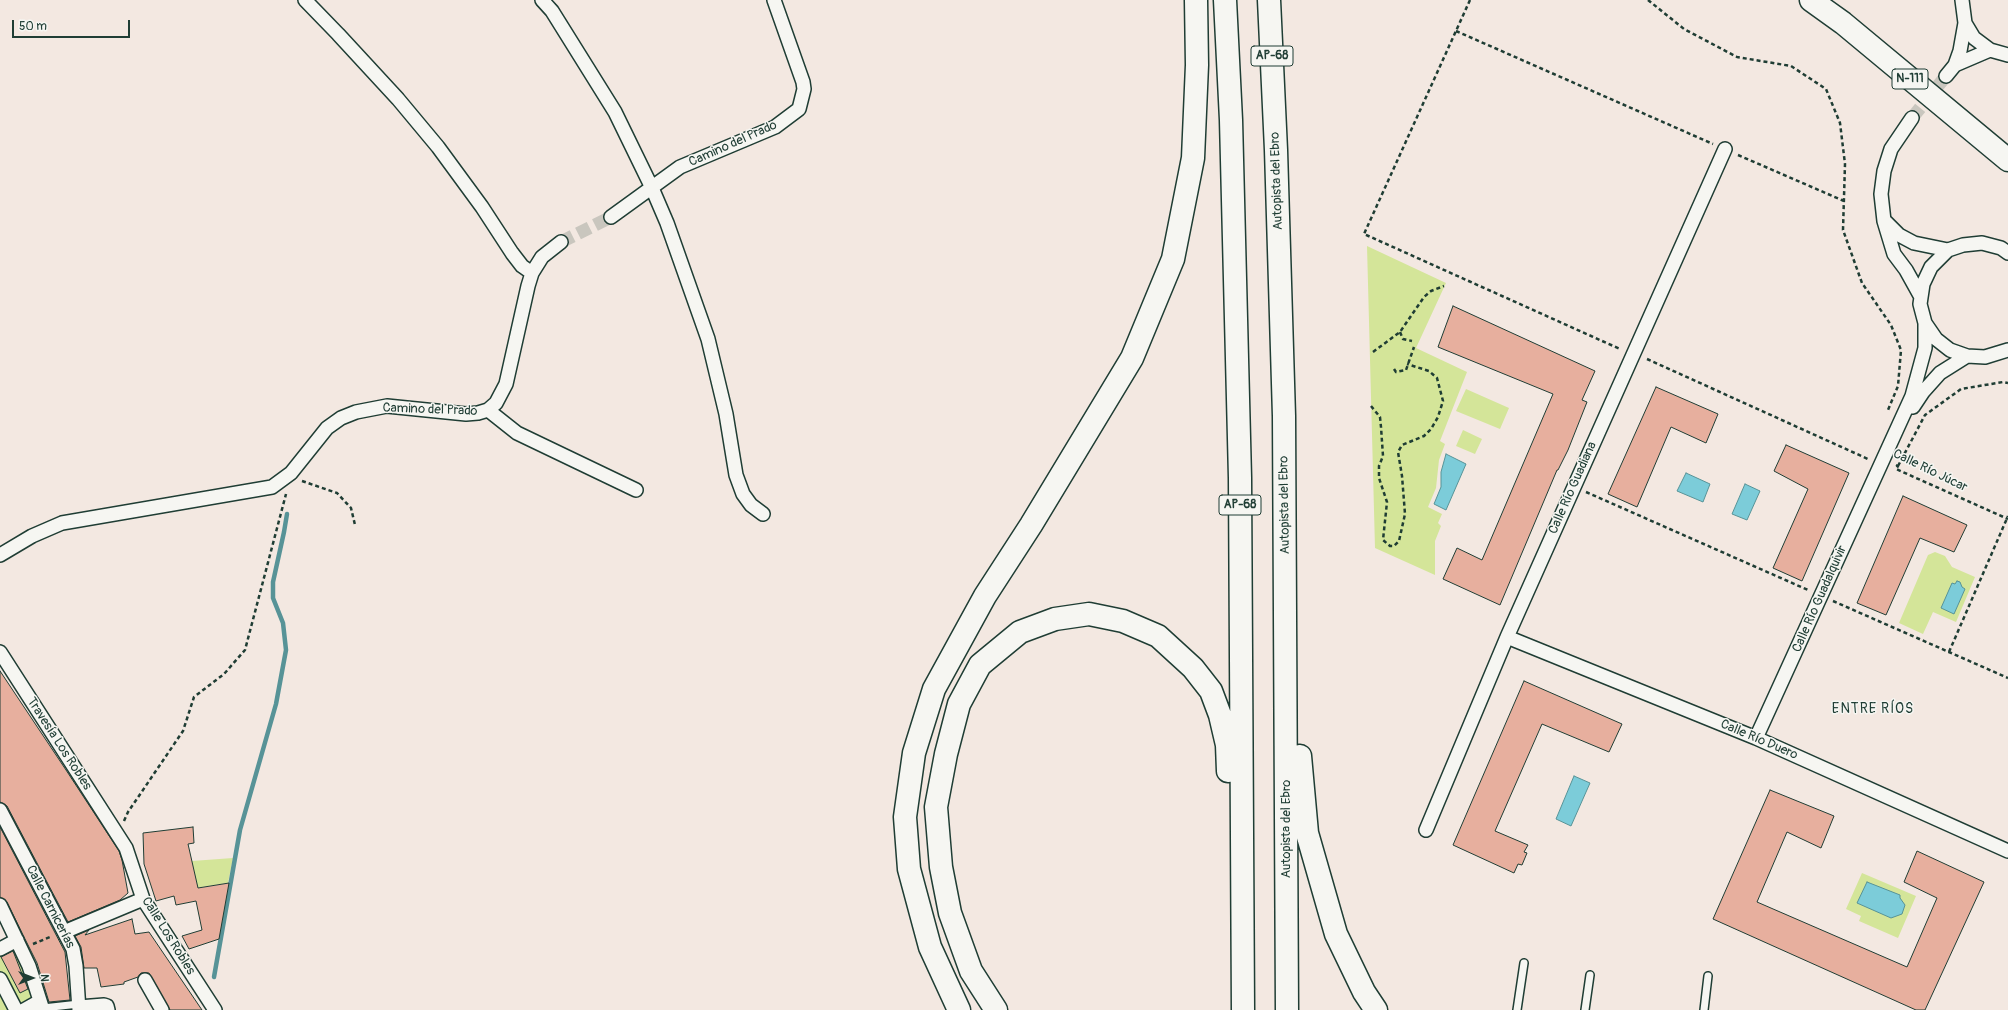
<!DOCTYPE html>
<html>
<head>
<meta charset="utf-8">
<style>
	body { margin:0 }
	#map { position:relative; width:2008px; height:1010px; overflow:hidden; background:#f3e8e1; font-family:Pangolin,sans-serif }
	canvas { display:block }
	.north { position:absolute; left:12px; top:958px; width:40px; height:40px; -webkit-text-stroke:3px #f6f6f2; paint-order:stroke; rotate:90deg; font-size:11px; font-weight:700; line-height:16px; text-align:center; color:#1f3d34 }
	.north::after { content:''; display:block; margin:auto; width:14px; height:18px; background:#1f3d34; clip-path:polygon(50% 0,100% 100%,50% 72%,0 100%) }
	.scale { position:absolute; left:12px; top:20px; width:118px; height:18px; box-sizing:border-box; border:2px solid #1f3d34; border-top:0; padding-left:5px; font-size:12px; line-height:14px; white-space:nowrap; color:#1f3d34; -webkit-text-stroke:3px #f6f6f2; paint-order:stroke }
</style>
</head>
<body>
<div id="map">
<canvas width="2008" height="1010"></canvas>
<div class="north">N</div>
<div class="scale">50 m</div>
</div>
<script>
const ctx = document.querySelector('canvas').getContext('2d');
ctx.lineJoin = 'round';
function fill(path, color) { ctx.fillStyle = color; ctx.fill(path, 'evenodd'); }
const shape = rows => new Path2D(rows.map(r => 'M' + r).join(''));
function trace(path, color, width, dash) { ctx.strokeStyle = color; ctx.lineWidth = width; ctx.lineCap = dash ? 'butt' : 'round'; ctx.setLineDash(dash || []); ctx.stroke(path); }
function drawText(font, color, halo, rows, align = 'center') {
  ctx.font = font + ' Pangolin,sans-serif'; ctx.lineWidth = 3; ctx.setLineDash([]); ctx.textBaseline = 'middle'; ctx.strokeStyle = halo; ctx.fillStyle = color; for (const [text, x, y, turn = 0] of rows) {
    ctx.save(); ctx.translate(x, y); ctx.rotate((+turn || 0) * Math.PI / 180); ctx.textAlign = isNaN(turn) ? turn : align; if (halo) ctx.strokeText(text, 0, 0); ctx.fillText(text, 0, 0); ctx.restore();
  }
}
fill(shape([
	[1367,246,1446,283,1416,348,1467,372,1440,441,1445,444,1439,460,1436,488,1428,507,1442,514,1438,523,1441,526,1435,541,1435,575,1375,548],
	[1466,389,1509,408,1500,429,1456,411],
	[1463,430,1482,439,1475,454,1456,446],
	[1935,552,1945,556,1952,567,1975,577,1956,622,1933,612,1923,634,1899,623,1928,555],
	[233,858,228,883,189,889,192,861],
	[1862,873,1916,896,1898,938,1859,921,1861,916,1846,909],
	[15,936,40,1001,24,1010,0,1010,0,943]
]), '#d4e599');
const water = shape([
	[1446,454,1466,464,1446,510,1434,504,1441,487,1441,472,1446,454],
	[1686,473,1710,484,1703,502,1677,491,1686,473],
	[1745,484,1760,491,1747,520,1732,514,1745,484],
	[1957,581,1960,582,1962,587,1965,589,1954,614,1941,608,1952,583,1955,584,1957,581],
	[1574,776,1590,783,1571,826,1556,819,1574,776],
	[1867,882,1900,895,1900,898,1905,905,1902,914,1891,918,1857,903,1867,882]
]);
fill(water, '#7cccd9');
trace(water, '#579397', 1);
trace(shape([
	[214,977,240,830,276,704,286,650,283,623,273,598,273,582,284,532,287,514]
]), '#579397', 4.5);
const building = shape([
	[1453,306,1595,371,1582,400,1587,402,1568,450,1558,470,1557,470,1500,605,1443,579,1457,548,1482,560,1553,394,1438,347,1453,306],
	[1656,387,1718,414,1706,443,1671,427,1637,507,1608,494,1656,387],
	[1786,445,1849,473,1802,581,1773,568,1808,489,1774,471,1786,445],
	[1903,496,1967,525,1954,552,1920,538,1886,615,1857,603,1903,496],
	[0,671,66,770,119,851,122,860,128,893,120,900,68,922,7,806,0,802,0,671],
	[1524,681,1622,724,1609,752,1542,724,1495,831,1528,845,1524,852,1527,853,1522,865,1518,864,1514,873,1453,845,1524,681],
	[1770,790,1834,816,1821,848,1787,832,1757,902,1907,967,1937,898,1904,882,1917,851,1984,882,1925,1010,1916,1010,1713,919,1770,790],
	[0,827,65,952,70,1000,49,1002,37,963,24,937,7,902,0,897,0,827],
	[193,827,194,843,188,844,198,888,229,883,219,939,189,949,182,936,202,930,196,901,176,905,174,896,156,901,144,864,143,833,193,827],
	[132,919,135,934,149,932,202,1010,170,1010,149,973,141,973,138,977,124,982,124,984,101,987,97,968,84,968,81,947,75,936,89,930,85,935,132,919],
	[13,951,28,989,20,993,1,957,13,951]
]);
fill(building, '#e7af9e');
trace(building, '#1f3d34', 1);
trace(shape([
	[1912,118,1946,76],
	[561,242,611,217]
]), '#c9c6be', 13, [13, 6]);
const lane = shape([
	[43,1008,79,1004],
	[1517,1010,1524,963],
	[1585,1010,1590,975],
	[1704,1010,1708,976]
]);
const street = shape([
	[305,0,338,34,398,99,438,147,482,207,512,253,522,266,532,273],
	[542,0,552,11,615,112,652,188,667,223,708,339,726,414,736,475,743,494,751,505,763,514],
	[1962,0,1965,23,1974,38,1990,50,2008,55],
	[1955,65,1990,50],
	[1946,76,1955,65,1960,51,1965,23],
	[1912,118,1891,149,1884,171,1881,194,1884,221,1894,254,1906,270,1921,297],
	[611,217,680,167,775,127,799,109,804,89,803,82,774,0],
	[1885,221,1899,235,1914,243,1948,250],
	[2008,253,2001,248,1982,243,1963,245,1948,250,1931,267,1923,284,1920,304,1925,323,1936,339,1950,350,1967,356,1985,357,2008,350],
	[1913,407,1923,392,1940,373,1967,356],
	[488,410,517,433,636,490],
	[0,555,32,536,62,523,272,487,291,473,327,428,341,418,356,412,387,406,466,414,478,413,488,410,496,403,506,384,528,286,532,273,542,257,561,242],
	[1507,637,1756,738,2008,851],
	[0,652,126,848,143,899,215,1010],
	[1756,738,1912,396,1925,348,1925,323],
	[0,810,73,949,76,966,79,1010],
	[1426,830,1507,637,1725,149],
	[0,905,29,966,43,1010],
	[64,932,143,899],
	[0,949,17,940],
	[0,979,16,1010],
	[145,980,162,1010],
	[79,1007,104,1005,107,1006,108,1010],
	[24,1010,40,1001]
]);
const highway = shape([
	[1225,0,1231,120,1240,478,1243,1010],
	[1269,0,1276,150,1284,416,1287,1010],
	[1811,0,1843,23,2008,160],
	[1300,756,1307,833,1336,934,1364,992,1376,1010],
	[959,1010,930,947,909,869,905,817,914,753,934,689,985,596,1031,525,1132,358,1173,259,1193,158,1197,65,1196,0],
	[996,1010,971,971,950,913,941,867,936,807,946,754,959,704,980,665,1020,632,1055,619,1089,614,1123,621,1158,636,1193,668,1211,691,1220,715,1227,745,1228,771]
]);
trace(lane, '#1f3d34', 10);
trace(street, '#1f3d34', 16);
trace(highway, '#1f3d34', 25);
trace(shape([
	[1470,0,1364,234,1620,349],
	[1648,0,1684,29,1737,57,1791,66,1826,89,1840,123,1845,164,1843,230,1862,283,1891,325,1901,350,1898,386,1888,410],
	[1456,31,1713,144],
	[1738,155,1844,201],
	[1400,332,1403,339,1412,341],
	[1373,352,1400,332,1424,297,1431,291,1444,286],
	[1647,359,1868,459],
	[1394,369,1396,372,1406,370,1414,347],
	[1371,406,1380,417,1381,427,1383,456,1379,466,1379,478,1387,502,1383,540,1390,546,1394,546,1399,541,1405,514,1402,476,1398,452,1402,445,1424,436,1431,429,1438,417,1443,401,1437,378,1429,371,1407,364],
	[1896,465,1898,466,1896,469,2008,519],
	[1898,466,1925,415,1961,389,2003,382,2008,383],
	[302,481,337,493,351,508,355,525],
	[1586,492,1808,590],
	[1833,601,2008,678],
	[1949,652,2008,516],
	[124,821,128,812,183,731,194,697,224,674,245,650,286,494],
	[33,944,50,937]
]), '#1f3d34', 2.5, [4, 3]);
trace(lane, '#f6f6f2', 7);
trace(street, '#f6f6f2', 13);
trace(highway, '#f6f6f2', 22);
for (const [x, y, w] of [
	[1272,56,42],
	[1910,79,36],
	[1240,505,42]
]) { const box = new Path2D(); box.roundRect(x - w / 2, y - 10, w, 20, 3); ctx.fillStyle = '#f6f6f2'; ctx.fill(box); trace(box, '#1f3d34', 1); }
drawText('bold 12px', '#1f3d34', null, [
	["AP-68",1272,56],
	["N-111",1910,79],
	["AP-68",1240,505]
]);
drawText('13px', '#1f3d34', '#f6f6f2', [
	["Camino del Prado",733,144,-24],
	["Autopista del Ebro",1277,181,-92],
	["Camino del Prado",430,410,2],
	["Calle Río Júcar",1930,471,26],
	["Calle Río Guadiana",1573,488,-66],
	["Autopista del Ebro",1285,505,-91],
	["Calle Río Guadalquivir",1820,599,-66],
	["Calle Río Duero",1759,740,23],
	["Travesía Los Robles",59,744,57],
	["Autopista del Ebro",1287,829,-90],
	["Calle Carnicerías",50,907,63],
	["Calle Los Robles",168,936,58]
]);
ctx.letterSpacing = '1px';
drawText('14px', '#1f3d34', '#f6f6f2', [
	["ENTRE RÍOS",1873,709]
]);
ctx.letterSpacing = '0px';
</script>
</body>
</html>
